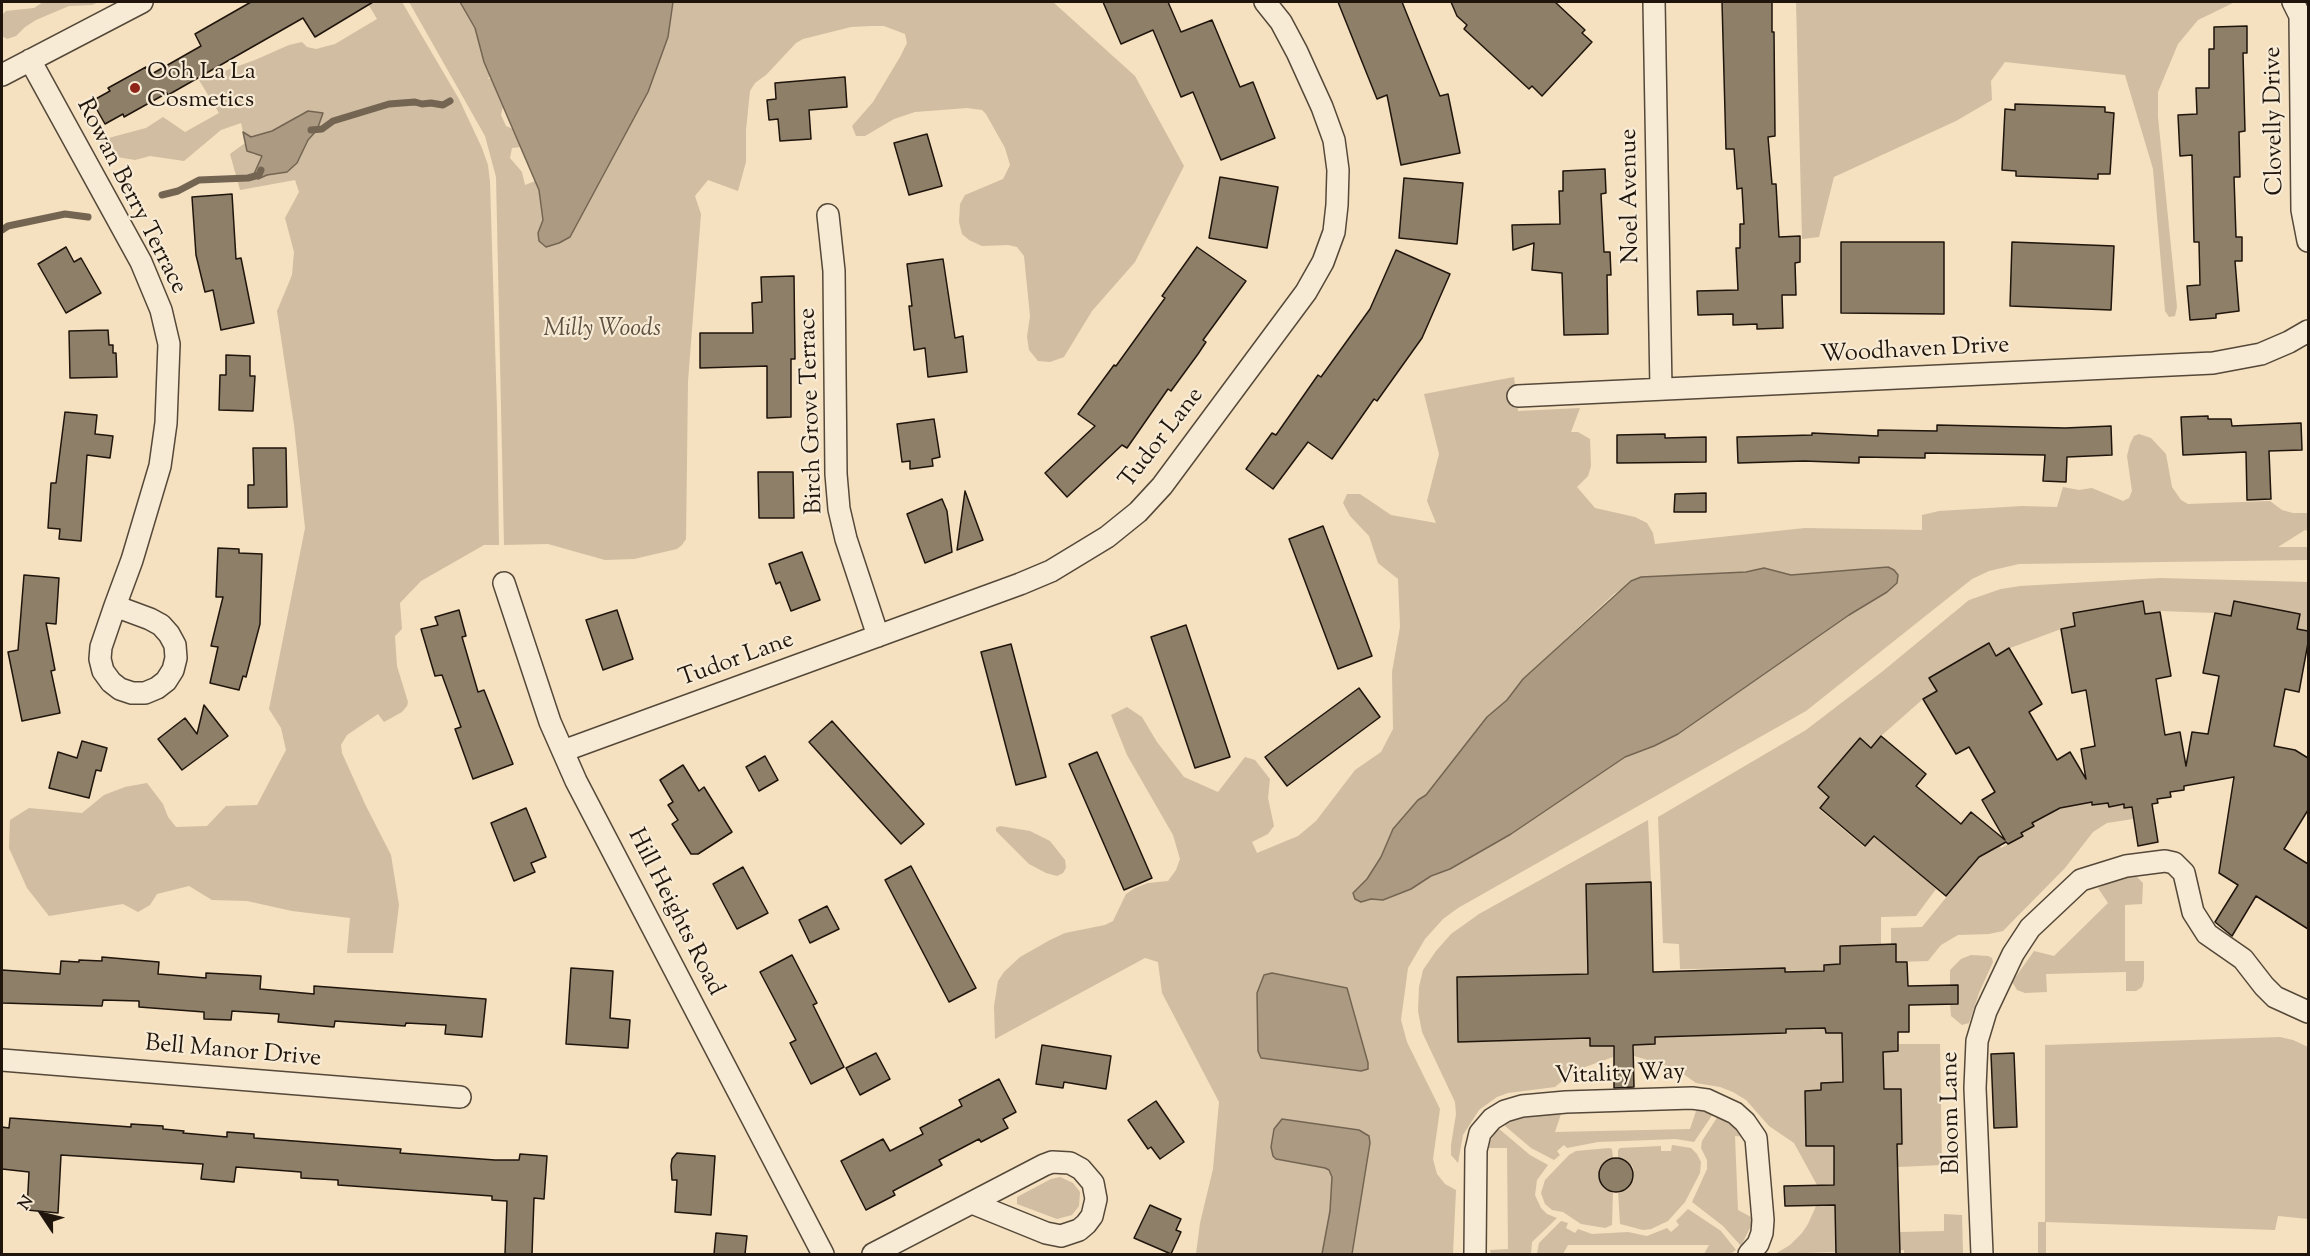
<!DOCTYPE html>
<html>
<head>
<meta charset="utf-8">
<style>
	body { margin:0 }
	#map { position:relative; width:2310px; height:1256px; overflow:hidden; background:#f5e0bf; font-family:"Sorts Mill Goudy",serif }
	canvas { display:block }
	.frame { position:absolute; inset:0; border:3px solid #1f150c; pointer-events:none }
	.north { position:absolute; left:12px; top:1184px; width:60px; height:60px; -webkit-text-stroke:4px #f8ebd5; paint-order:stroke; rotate:305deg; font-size:16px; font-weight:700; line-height:24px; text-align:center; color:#1f150c }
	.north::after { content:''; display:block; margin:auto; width:21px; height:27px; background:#1f150c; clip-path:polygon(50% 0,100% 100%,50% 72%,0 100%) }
</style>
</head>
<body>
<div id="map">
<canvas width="2310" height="1256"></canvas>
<div class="frame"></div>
<div class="north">N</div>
</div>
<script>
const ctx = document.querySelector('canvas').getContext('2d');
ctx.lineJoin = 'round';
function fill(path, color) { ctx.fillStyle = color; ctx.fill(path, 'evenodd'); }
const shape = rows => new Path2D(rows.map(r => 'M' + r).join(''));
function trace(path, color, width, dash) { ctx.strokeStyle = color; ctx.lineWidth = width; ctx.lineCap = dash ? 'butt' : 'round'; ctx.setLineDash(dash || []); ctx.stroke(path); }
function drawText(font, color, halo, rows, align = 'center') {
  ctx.font = font + ' "Sorts Mill Goudy",serif'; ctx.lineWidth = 4.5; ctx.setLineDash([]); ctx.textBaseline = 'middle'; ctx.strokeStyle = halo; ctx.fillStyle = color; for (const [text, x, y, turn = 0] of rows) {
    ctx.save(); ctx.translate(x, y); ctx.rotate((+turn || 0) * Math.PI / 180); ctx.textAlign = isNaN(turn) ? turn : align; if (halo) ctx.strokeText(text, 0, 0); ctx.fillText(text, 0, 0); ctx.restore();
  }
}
fill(shape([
	[43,2,99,2,92,5,69,6,36,20,25,27,16,36,7,39,2,36,2,15,6,11,34,8],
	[367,2,402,2,459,99,482,148,488,165,490,182,497,410,499,545,484,545,421,581,400,603,402,629,395,636,397,666,408,702,407,706,402,712,384,722,378,714,347,735,341,745,342,753,365,804,391,855,399,905,393,953,347,953,350,918,292,911,247,901,212,900,189,886,157,894,150,905,138,912,123,904,49,916,27,888,9,848,10,820,29,808,82,813,104,795,125,787,147,783,163,804,168,817,176,827,207,826,226,806,257,805,286,750,281,728,269,709,305,528,294,425,277,311,292,275,294,252,285,218,299,192,295,180,240,190,230,154,245,143,252,154,262,156,254,174,267,175,297,163,308,140,317,130,321,117,300,114,294,120,272,131,251,137,243,132,241,123,221,130,184,161,150,156,135,160,111,156,100,149,101,140,146,128,163,117,185,132,219,113,199,80,255,60,289,45,302,42,307,47,316,49,335,44,377,19],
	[409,2,460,2,475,28,490,76,488,79,491,78,503,106,501,115,506,126,513,129,521,147,512,148,510,158,522,172,525,185,535,181,539,190,543,221,540,226,602,179,668,37,673,2,1053,2,1135,76,1184,166,1135,262,1092,311,1064,357,1050,362,1038,361,1029,350,1027,337,1030,316,1024,256,1017,247,1008,245,982,246,969,240,962,234,959,222,960,204,965,195,1003,179,1010,165,1005,148,986,114,982,110,967,108,915,112,894,119,865,136,856,136,852,126,873,102,900,57,907,43,905,34,884,26,871,26,851,27,803,39,796,43,766,75,755,83,750,91,746,130,746,162,738,191,708,180,695,196,701,214,688,381,686,539,682,545,677,549,634,559,605,560,548,544,504,545,496,177,485,136],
	[1796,2,2235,2,2198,20,2178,44,2158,92,2158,117,2177,307,2175,316,2169,317,2165,311,2153,169,2125,75,2005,62,1991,81,1992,100,1956,121,1834,177,1819,237,1802,239],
	[1514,377,1518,411,1580,408,1571,432,1578,432,1590,439,1591,466,1588,476,1577,487,1595,508,1635,517,1647,523,1653,533,1655,544,1805,528,1922,530,1922,515,1939,511,2022,506,2057,507,2063,487,2079,490,2092,488,2123,501,2129,498,2132,491,2127,456,2130,444,2134,436,2139,434,2151,438,2166,454,2172,487,2181,500,2188,504,2270,501,2282,510,2293,513,2308,513,2308,531,2305,530,2278,547,2308,547,2308,560,2019,564,1989,571,1972,579,1806,711,1458,908,1443,919,1425,939,1408,968,1401,1020,1407,1042,1440,1109,1433,1159,1437,1174,1445,1184,1456,1190,1453,1254,1196,1254,1200,1223,1213,1169,1219,1102,1162,993,1158,962,1145,958,995,1039,994,1006,998,981,1004,972,1020,957,1050,940,1065,933,1105,925,1113,921,1126,894,1135,888,1148,883,1168,881,1176,870,1180,859,1173,835,1127,755,1111,715,1127,707,1142,717,1157,742,1184,777,1218,792,1245,757,1255,760,1270,779,1268,798,1274,826,1268,834,1252,842,1257,853,1298,836,1316,821,1355,770,1381,752,1393,729,1392,672,1400,627,1398,579,1378,563,1369,536,1350,516,1343,503,1347,494,1360,494,1391,515,1436,523,1427,501,1439,454,1424,394],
	[1764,568,1791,575,1857,571,1877,568,1887,592,1849,615,1678,734,1654,746,1625,757,1450,869,1431,876,1411,889,1383,900,1371,899,1361,902,1353,893,1367,879,1381,857,1393,829,1418,800,1426,795,1487,717,1507,700,1523,679,1614,594,1641,577,1746,572],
	[2160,578,2308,582,2308,631,2297,629,2300,613,2234,601,2231,616,2215,613,2161,611,2145,614,2142,601,2073,612,2075,626,2061,629,2010,648,1996,656,1989,643,1930,678,1936,691,1923,699,1881,736,1871,747,1860,738,1818,788,1829,797,1819,809,1864,847,1874,836,1936,889,1916,916,1881,917,1881,945,1839,945,1840,964,1824,964,1824,970,1785,971,1785,968,1680,969,1679,944,1663,943,1658,817,1806,730,1883,671,1969,600,2001,589,2020,586],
	[2092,802,2092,805,2108,803,2109,807,2123,805,2124,808,2132,807,2133,819,2107,823,2093,832,2065,868,2003,931,1989,934,1958,935,1941,945,1928,961,1896,962,1896,945,1891,944,1891,928,1922,927,1985,850,1987,852,2000,846,2001,848,2023,836,2021,833,2033,826,2032,823,2060,808],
	[1648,820,1651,882,1586,884,1588,973,1457,977,1458,1042,1590,1039,1590,1046,1613,1046,1613,1057,1574,1071,1555,1087,1508,1093,1497,1097,1479,1110,1463,1135,1458,1163,1451,1155,1451,1145,1456,1114,1455,1102,1422,1032,1418,1011,1419,987,1423,970,1436,951,1451,934,1479,914],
	[1000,826,1030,831,1050,841,1065,860,1066,868,1063,873,1057,876,1046,873,1029,864,996,831,996,828],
	[2135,875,2143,883,2142,904,2125,905,2125,961,2144,961,2144,980,2142,987,2136,991,2126,991,2126,972,2046,974,2047,992,2025,993,2017,990,2012,982,2034,951,2054,956,2108,903,2098,888,2120,877],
	[1971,955,1988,956,1992,958,1993,962,1979,993,1969,1023,1962,1025,1951,1016,1950,1004,1958,1004,1958,985,1950,985,1950,970,1961,959],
	[1825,1028,1826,1033,1842,1033,1842,1052,1859,1052,1860,1081,1822,1082,1821,1091,1805,1091,1806,1146,1833,1146,1834,1185,1817,1185,1794,1143,1769,1126,1746,1100,1733,1092,1720,1087,1696,1083,1675,1068,1634,1056,1633,1045,1655,1044,1655,1037,1786,1034,1787,1030],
	[2280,1037,2293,1040,2308,1047,2308,1219,2278,1216,2275,1230,2046,1222,2046,1254,2030,1254,2038,1253,2038,1222,2045,1222,2045,1045],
	[1898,1044,1940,1044,1942,1165,1898,1167,1897,1144,1902,1143,1901,1089,1885,1089,1884,1081,1871,1081,1870,1052,1898,1051],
	[1697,1108,1708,1109,1713,1114,1694,1142,1676,1139,1598,1142,1567,1148,1564,1145,1557,1151,1560,1155,1554,1160,1531,1148,1505,1126,1505,1123,1514,1118,1562,1111,1555,1132,1690,1129],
	[1723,1115,1747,1137,1735,1136,1738,1210,1751,1217,1752,1224,1741,1246,1723,1226,1692,1202,1707,1169,1707,1160,1701,1148,1702,1141,1718,1116],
	[1498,1128,1530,1155,1548,1165,1537,1180,1535,1195,1541,1208,1547,1214,1557,1218,1532,1242,1531,1254,1491,1254,1490,1250,1508,1249,1507,1148,1489,1148,1489,1143],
	[1672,1145,1691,1148,1697,1154,1701,1162,1700,1173,1685,1202,1668,1221,1651,1229,1643,1230,1620,1224,1618,1191,1624,1191,1634,1180,1633,1167,1623,1158,1618,1158,1618,1150,1620,1148,1661,1146,1661,1151,1671,1151],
	[1609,1148,1612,1149,1613,1158,1609,1158,1599,1168,1600,1182,1610,1191,1613,1191,1612,1225,1605,1228,1581,1224,1563,1212,1552,1210,1545,1204,1541,1193,1545,1180,1569,1155,1576,1151],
	[1060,1177,1073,1183,1080,1192,1079,1206,1072,1215,1057,1219,1017,1204,1017,1197,1051,1179],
	[1835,1205,1836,1252,1775,1254,1790,1245,1802,1233,1808,1224,1816,1206],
	[1688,1209,1721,1231,1736,1250,1730,1254,1704,1254,1709,1245,1568,1245,1563,1254,1537,1254,1539,1243,1561,1221,1568,1223,1566,1228,1575,1233,1578,1229,1592,1234,1628,1232,1647,1236,1667,1228,1671,1232,1679,1225,1676,1221],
	[1944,1214,1962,1215,1963,1254,1904,1254,1904,1250,1900,1250,1900,1232,1944,1231]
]), '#d1bda1');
const water = shape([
	[460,2,673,2,668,37,648,92,570,237,559,243,546,247,539,241,538,233,543,220,539,190,484,62,475,28,460,2],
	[308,111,323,113,317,130,308,140,297,163,287,172,267,175,258,179,254,174,262,156,247,151,243,132,251,137,272,131,308,111],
	[1888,567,1894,570,1898,575,1897,583,1887,592,1849,615,1678,734,1654,746,1625,757,1511,834,1450,869,1431,876,1411,889,1383,900,1371,899,1361,902,1355,899,1353,893,1367,879,1381,857,1393,829,1418,800,1426,795,1487,717,1507,700,1523,679,1631,581,1641,577,1746,572,1764,568,1791,575,1888,567],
	[1272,973,1347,988,1368,1063,1368,1069,1361,1071,1261,1058,1258,1051,1257,993,1264,975,1272,973],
	[1282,1119,1359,1130,1369,1136,1370,1143,1352,1254,1322,1254,1330,1211,1332,1177,1329,1170,1325,1168,1276,1159,1273,1156,1271,1147,1274,1129,1282,1119]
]);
fill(water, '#ac9b82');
trace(water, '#746553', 1.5);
trace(shape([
	[311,130,322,129,333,121,389,104,415,102,422,104,431,103,443,105,450,101],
	[162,195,178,191,199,180,248,178,259,175,261,170],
	[2,230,8,226,65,214,88,217]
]), '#746553', 7);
const building = shape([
	[251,2,373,2,315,37,303,18,168,95,167,93,124,117,123,114,105,124,92,101,110,91,108,88,146,67,150,75,201,46,195,34,251,2],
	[1103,2,1168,2,1181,32,1212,20,1240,87,1253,82,1275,138,1221,160,1193,92,1181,97,1153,30,1121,44,1103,2],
	[1338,2,1402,2,1440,96,1448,94,1460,153,1401,165,1387,95,1377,99,1338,2],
	[1451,2,1555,2,1585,30,1582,33,1592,42,1542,96,1532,86,1529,89,1464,29,1467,25,1457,16,1451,2],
	[1722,2,1772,2,1772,32,1774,32,1775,136,1768,137,1772,184,1776,184,1779,237,1800,236,1800,262,1795,263,1796,295,1782,295,1783,328,1757,329,1757,324,1733,325,1733,314,1698,315,1697,291,1738,290,1736,248,1740,248,1740,224,1744,224,1742,188,1737,189,1734,149,1726,149,1722,2],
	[2247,26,2247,53,2243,53,2245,131,2239,132,2240,177,2234,177,2236,237,2242,237,2242,261,2235,261,2239,311,2216,314,2216,318,2190,320,2187,286,2200,285,2199,242,2194,242,2192,155,2180,156,2178,115,2197,114,2196,88,2209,88,2209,49,2214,49,2214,27,2247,26],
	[845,77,847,107,809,110,811,139,780,141,778,119,769,120,767,100,776,99,775,83,845,77],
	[2015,104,2105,107,2105,112,2114,113,2110,174,2098,174,2098,179,2016,176,2016,171,2002,170,2005,109,2015,110,2015,104],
	[927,134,942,186,909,195,894,143,927,134],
	[1605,169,1606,193,1601,194,1604,252,1610,252,1611,275,1607,275,1608,334,1564,335,1562,273,1532,270,1534,243,1513,250,1512,225,1560,224,1559,191,1563,191,1563,171,1605,169],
	[1220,177,1278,187,1267,248,1209,238,1220,177],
	[1404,178,1463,183,1457,244,1399,238,1404,178],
	[232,194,236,259,241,258,254,323,221,330,213,290,205,292,196,255,192,197,232,194],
	[1841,242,1944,242,1944,314,1841,313,1841,242],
	[2012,242,2114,246,2111,310,2010,306,2012,242],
	[66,247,74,262,81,258,101,293,66,313,38,264,66,247],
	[1197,247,1246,281,1203,340,1206,342,1198,354,1171,391,1168,389,1127,448,1122,445,1067,497,1045,473,1095,426,1078,414,1114,365,1116,366,1165,298,1162,296,1197,247],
	[1396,250,1450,274,1422,338,1377,401,1374,399,1332,459,1308,442,1273,489,1246,469,1272,433,1276,435,1318,375,1321,377,1370,309,1396,250],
	[943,259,955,338,963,336,967,372,928,377,925,348,914,350,909,306,912,306,907,264,943,259],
	[794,276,795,359,791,359,791,417,767,418,767,366,700,368,700,333,753,333,752,303,762,302,761,277,794,276],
	[108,330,109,345,113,345,113,353,116,353,117,377,70,378,69,331,108,330],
	[226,355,250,356,250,376,255,376,253,411,219,410,220,375,226,375,226,355],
	[65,412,97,415,95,434,113,436,110,458,87,455,81,541,59,539,60,529,48,528,51,483,56,483,65,412],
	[2208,416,2208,419,2231,419,2232,426,2301,423,2302,450,2269,451,2271,499,2247,500,2246,452,2183,455,2181,417,2208,416],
	[934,419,940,457,932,459,933,466,910,469,910,461,902,462,897,424,934,419],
	[1937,425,2065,428,2111,426,2112,455,2067,457,2066,482,2043,481,2045,455,1925,453,1925,458,1859,457,1859,463,1804,461,1738,463,1737,437,1812,435,1812,433,1878,436,1878,430,1937,431,1937,425],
	[1665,434,1665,438,1706,437,1706,462,1617,463,1617,435,1665,434],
	[253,448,286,448,287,507,248,508,248,485,254,485,253,448],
	[758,472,793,472,794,518,759,518,758,472],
	[965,491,983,540,957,550,965,491],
	[1706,493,1706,512,1674,512,1675,494,1706,493],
	[942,499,947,511,952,552,925,563,907,514,942,499],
	[1323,526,1372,656,1338,669,1289,539,1323,526],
	[218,548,239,549,239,553,262,554,260,624,246,677,243,676,239,690,210,683,218,647,211,646,223,597,216,597,218,548],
	[802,552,820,600,791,611,780,582,776,584,769,564,802,552],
	[24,575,59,578,56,624,46,623,55,670,51,671,60,713,22,721,8,652,18,650,24,575],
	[2143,601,2145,614,2160,612,2171,676,2156,679,2165,735,2180,732,2186,766,2192,732,2208,734,2219,676,2203,673,2215,613,2231,616,2234,601,2300,614,2297,629,2308,631,2308,643,2299,692,2285,689,2274,746,2295,750,2308,758,2308,810,2284,849,2308,864,2308,929,2256,896,2232,936,2215,922,2238,885,2219,873,2234,777,2184,786,2184,790,2170,792,2171,797,2157,799,2158,803,2152,804,2158,842,2138,846,2132,807,2124,808,2124,804,2109,807,2108,803,2092,805,2092,802,2060,808,2032,823,2034,826,2021,833,2023,836,2008,844,2006,842,1979,857,1946,896,1874,836,1865,846,1820,808,1829,797,1818,787,1860,738,1871,748,1881,736,1926,774,1916,786,1961,824,1971,812,2005,840,1982,800,1995,792,1969,747,1956,754,1923,699,1937,691,1929,678,1989,643,1996,656,2009,648,2042,704,2029,712,2057,760,2070,752,2086,779,2081,749,2095,746,2086,690,2072,693,2061,629,2075,626,2073,613,2143,601],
	[459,610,466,636,462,637,478,692,484,690,513,764,473,779,455,729,461,727,442,675,435,676,421,629,438,625,435,617,459,610],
	[617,610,633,659,603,670,586,620,617,610],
	[1186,625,1230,757,1195,768,1151,637,1186,625],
	[1011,644,1046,777,1016,785,981,652,1011,644],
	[1359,688,1380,717,1287,786,1265,757,1359,688],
	[204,705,228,736,182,770,158,739,185,718,197,734,204,705],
	[832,721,924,824,901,844,809,742,832,721],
	[82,741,107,748,101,771,96,770,89,798,49,788,58,752,77,758,82,741],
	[1097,752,1152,878,1124,890,1069,764,1097,752],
	[765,756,778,780,759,791,746,767,765,756],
	[683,765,699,791,704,787,732,832,698,854,691,854,672,824,678,820,668,805,673,802,660,780,683,765],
	[526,808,546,857,531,863,535,872,514,881,491,823,526,808],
	[911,866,976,988,949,1002,885,880,911,866],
	[743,867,768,913,737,929,713,884,743,867],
	[1651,882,1653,972,1785,968,1785,972,1824,971,1824,965,1840,964,1840,946,1896,944,1896,962,1907,962,1908,986,1958,985,1958,1004,1909,1005,1909,1032,1898,1032,1898,1051,1883,1052,1884,1089,1901,1089,1902,1144,1897,1144,1900,1254,1836,1254,1835,1205,1785,1206,1784,1186,1834,1185,1834,1146,1806,1146,1805,1091,1821,1090,1821,1083,1843,1082,1842,1033,1826,1033,1825,1028,1786,1029,1786,1033,1655,1037,1655,1044,1633,1045,1634,1087,1614,1088,1614,1046,1590,1046,1590,1038,1458,1042,1457,977,1588,974,1586,884,1651,882],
	[827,906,839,929,810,943,799,920,827,906],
	[792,955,817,1003,813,1005,844,1067,811,1084,790,1043,796,1040,760,972,792,955],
	[102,957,159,962,158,974,206,978,206,973,261,976,260,989,314,994,314,986,486,999,482,1037,445,1034,446,1025,406,1023,405,1026,335,1021,334,1027,278,1022,279,1014,232,1011,231,1020,204,1019,204,1012,139,1007,139,1001,103,1000,102,1006,2,1003,2,970,60,974,61,961,79,962,79,960,102,961,102,957],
	[571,968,613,971,610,1018,630,1020,628,1048,566,1044,571,968],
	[1042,1045,1111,1056,1106,1089,1064,1082,1063,1088,1036,1084,1042,1045],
	[876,1053,890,1079,860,1095,846,1068,876,1053],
	[2014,1053,2017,1127,1994,1128,1991,1054,2014,1053],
	[999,1079,1016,1112,1003,1119,1008,1128,981,1142,979,1139,939,1160,942,1165,893,1191,895,1195,866,1210,841,1161,883,1139,890,1151,923,1134,920,1128,962,1106,959,1100,999,1079],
	[1156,1101,1184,1142,1160,1159,1151,1147,1148,1149,1128,1120,1156,1101],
	[10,1118,131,1127,131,1124,163,1126,163,1129,184,1131,183,1133,227,1137,227,1132,254,1134,254,1138,401,1149,400,1153,495,1160,519,1160,520,1154,547,1156,544,1199,534,1198,532,1254,505,1254,507,1201,492,1200,492,1196,338,1185,338,1180,301,1178,301,1172,236,1167,234,1182,201,1179,203,1164,61,1155,58,1213,27,1210,29,1172,2,1169,2,1127,9,1128,10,1118],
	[677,1153,715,1156,711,1215,675,1212,677,1180,672,1180,671,1166,672,1159,677,1153],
	'1599 1175a17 17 0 1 1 34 0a17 17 0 1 1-34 0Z',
	[1150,1205,1181,1219,1176,1230,1181,1232,1171,1254,1134,1238,1150,1205],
	[716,1233,747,1236,745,1254,714,1254,716,1233]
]);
fill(building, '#8e7f69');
trace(building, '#1f150c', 1.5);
const minor = shape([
	[1654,2,1661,389],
	[2293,2,2300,16,2302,210,2308,241],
	[30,60,141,262,161,310,169,344,166,423,160,466,132,560,115,606,101,647,100,659,103,671,111,682,120,689,132,693,145,693,157,688,166,681,173,670,176,658,175,645,169,634,161,625,150,619,115,606],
	[2,75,142,2],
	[828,215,834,271,836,474,839,509,846,539,878,636],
	[1518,396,2213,363,2261,354,2289,342,2308,331],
	[504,583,550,722,576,781,823,1254],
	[563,751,1020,584,1051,571,1107,537,1138,512,1162,486,1306,292,1323,262,1334,232,1337,205,1338,170,1334,140,1322,107,1297,52,1281,22,1265,2],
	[2,1060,460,1097],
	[873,1254,1044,1165,1052,1162,1070,1163,1081,1169,1093,1183,1096,1199,1092,1216,1086,1224,1079,1230,1061,1236,1046,1233,972,1203],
	[1475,1254,1476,1150,1480,1133,1492,1119,1505,1111,1522,1106,1566,1102,1692,1098,1707,1100,1735,1113,1745,1122,1756,1138,1763,1220,1762,1233,1758,1244,1749,1254],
	[1982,1254,1975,1088,1977,1041,1986,1011,2013,954,2030,928,2081,880,2126,866,2165,861,2174,863,2184,873,2193,912,2207,934,2243,959,2264,986,2275,997,2308,1012]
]);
trace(minor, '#544839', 24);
trace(minor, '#f8ebd5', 21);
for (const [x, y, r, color] of [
	[135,88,6,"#8f2418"]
]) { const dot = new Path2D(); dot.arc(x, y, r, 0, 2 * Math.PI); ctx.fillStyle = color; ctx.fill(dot); trace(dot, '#f8ebd5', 2); }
drawText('24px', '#1f150c', '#f8ebd5', [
	["Ooh La La",147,74],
	["Cosmetics",147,102]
], 'left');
drawText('24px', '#1f150c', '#f8ebd5', [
	["Clovelly Drive",2276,121,-91],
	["Noel Avenue",1632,196,-91],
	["Rowan Berry Terrace",130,197,63],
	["Woodhaven Drive",1915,352,-3],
	["Birch Grove Terrace",813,411,-92],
	["Tudor Lane",1163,439,-52],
	["Tudor Lane",737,661,-20],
	["Hill Heights Road",674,913,63],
	["Bell Manor Drive",233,1053,5],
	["Vitality Way",1620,1076,-2],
	["Bloom Lane",1953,1113,-91]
]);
drawText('italic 24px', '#5d5040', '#f8ebd5', [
	["Milly Woods",602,331]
]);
</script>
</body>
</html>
